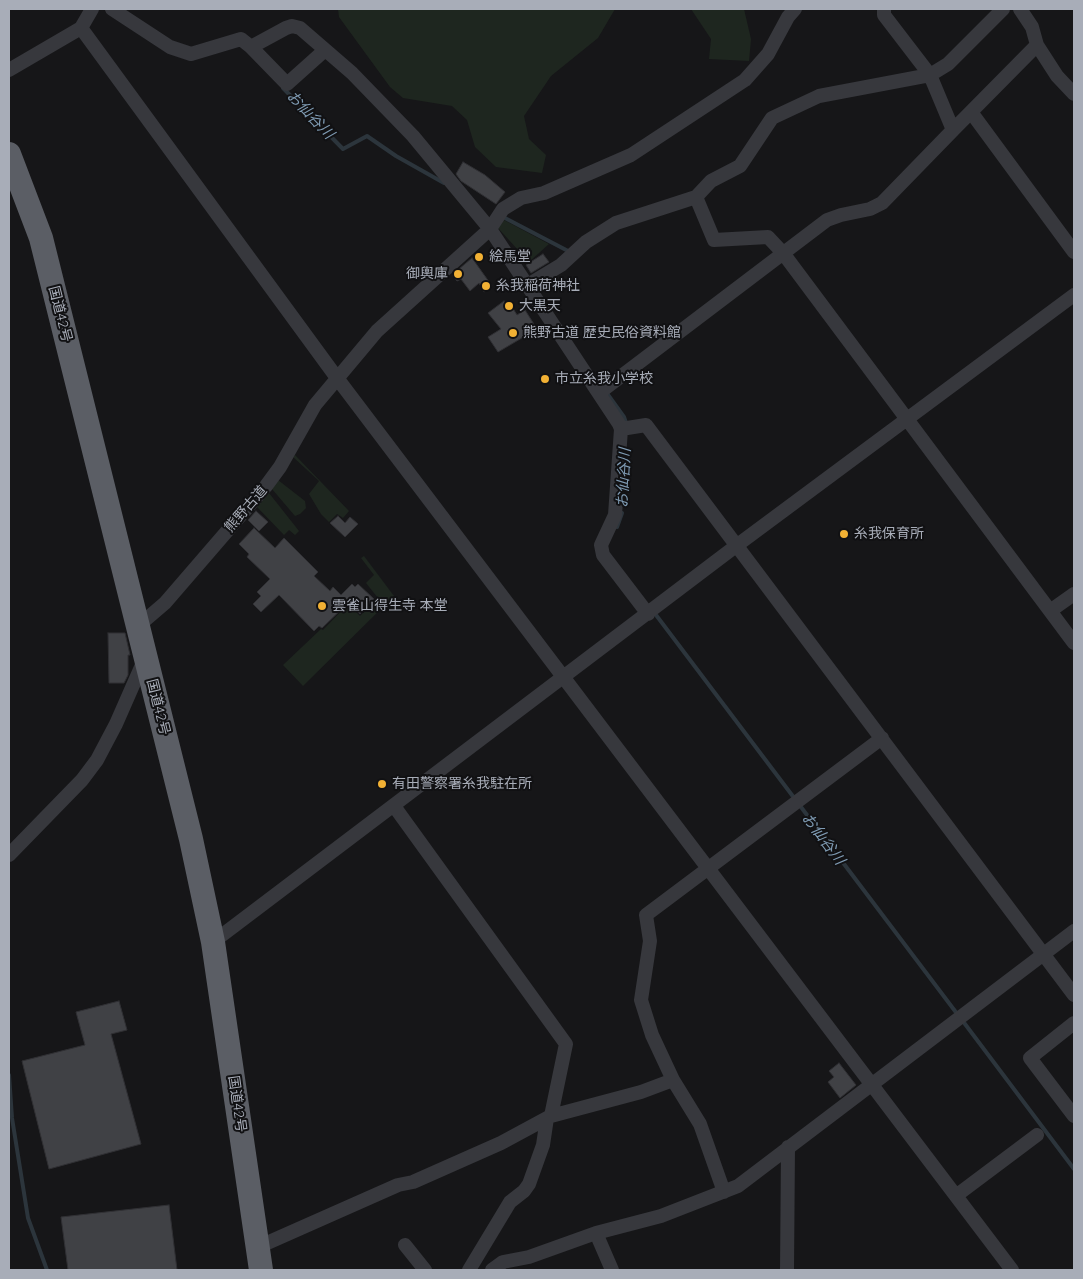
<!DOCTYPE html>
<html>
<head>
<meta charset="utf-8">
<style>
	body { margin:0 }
	#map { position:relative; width:1083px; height:1279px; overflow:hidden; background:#161618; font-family:Quicksand,sans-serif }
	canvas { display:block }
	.frame { position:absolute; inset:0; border:10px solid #a8adb8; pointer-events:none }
</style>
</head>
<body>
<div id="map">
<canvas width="1083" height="1279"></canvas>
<div class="frame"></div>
</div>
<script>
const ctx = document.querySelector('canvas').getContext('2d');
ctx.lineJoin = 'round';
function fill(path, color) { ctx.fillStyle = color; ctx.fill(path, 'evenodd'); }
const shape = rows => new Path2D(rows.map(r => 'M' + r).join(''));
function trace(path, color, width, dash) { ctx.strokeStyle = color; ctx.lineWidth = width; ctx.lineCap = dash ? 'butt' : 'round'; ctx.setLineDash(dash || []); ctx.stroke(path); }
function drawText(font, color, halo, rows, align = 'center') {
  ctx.font = font + ' Quicksand,"Noto Sans JP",sans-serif'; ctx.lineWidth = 4; ctx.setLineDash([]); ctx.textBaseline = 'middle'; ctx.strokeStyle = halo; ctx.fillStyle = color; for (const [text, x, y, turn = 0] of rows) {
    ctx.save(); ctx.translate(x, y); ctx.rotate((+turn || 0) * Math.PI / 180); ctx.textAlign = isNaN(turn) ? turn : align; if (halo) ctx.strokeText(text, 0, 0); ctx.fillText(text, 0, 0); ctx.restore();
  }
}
fill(shape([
	[338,9,403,10,615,9,598,38,551,76,524,116,529,139,546,155,542,173,496,167,475,147,467,120,452,106,403,98,390,87,339,17],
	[691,9,744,9,751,39,749,61,709,59,711,39],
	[502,219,549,244,529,262,498,228],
	[295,455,349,511,343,518,337,514,329,522,321,514,309,494,319,481,293,457],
	[278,480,305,501,306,508,300,514,295,516,272,489],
	[269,493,299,531,295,535,289,530,284,535,257,507],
	[364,556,394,596,303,686,283,665,321,629,323,630,348,604,360,616,378,598,366,583,374,575,361,558]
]), '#1e261f');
trace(shape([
	[283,88,343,149,367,136,396,156,444,183],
	[503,217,570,252],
	[606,392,624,417,627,426],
	[617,527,622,513],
	[653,611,958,1015],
	[962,1020,1074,1169],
	[9,1075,12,1118,28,1218,47,1270]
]), '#2c353c', 4);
const building = shape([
	[463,162,485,175,505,192,496,204,461,181,456,174,463,162],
	[543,254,549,262,531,273,526,265,543,254],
	[472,258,492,286,484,292,479,283,470,291,461,279,457,281,452,275,472,258],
	[504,301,506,304,509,302,517,315,525,310,537,329,498,352,488,337,501,329,488,313,504,301],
	[256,511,268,522,259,531,248,520,256,511],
	[338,516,345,523,350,517,358,524,345,537,330,523,338,516],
	[254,528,275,548,284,538,318,572,314,576,330,591,333,587,341,595,352,584,355,587,358,584,374,599,360,614,348,603,322,628,319,626,314,631,279,595,261,612,253,604,261,596,257,592,270,579,247,557,249,554,239,544,254,528],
	[108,633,125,633,130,655,128,655,128,675,124,683,109,683,108,633],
	[119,1001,127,1030,111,1034,141,1144,49,1169,22,1061,85,1045,76,1012,119,1001],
	[839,1063,856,1085,840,1098,828,1082,834,1077,829,1071,839,1063],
	[169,1205,177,1270,68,1270,61,1217,169,1205]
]);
fill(building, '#404145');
trace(building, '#303034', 1);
trace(shape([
	[112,9,170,47,191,54,241,39,251,47,286,28,292,26,300,28,352,73,413,136,490,229,619,424,621,429,615,515,601,545,603,555,648,614],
	[884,9,884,15,930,75,953,130,1037,45,1057,76,1074,94],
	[1020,9,1032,27,1037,45],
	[81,28,337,378,1012,1270],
	[251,47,287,84,325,50],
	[9,70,81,28,92,9],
	[971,112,1074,252],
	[696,197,714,240,768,237,783,253,1074,643],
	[528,285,561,265,586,242,616,223,696,197,711,181,740,166,772,118,819,96,930,75,948,64,1003,9],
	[599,393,827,220,841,215,870,209,882,203,953,130],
	[621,429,646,425,1074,995],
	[1050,611,1074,594],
	[137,627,165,603,266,486,280,467,315,405,377,331,490,229,503,209,521,198,544,193,631,155,745,80,768,54,788,17,795,9],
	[394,806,566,1044,551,1116],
	[9,855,82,780,97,760,116,724,145,658],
	[213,942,736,546,1074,295],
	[1074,1023,1030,1058,1074,1116],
	[724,1192,700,1124,673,1080,652,1035,641,1000,650,941,646,915,882,738],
	[957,1195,1037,1135],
	[596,1233,612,1270],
	[405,1245,425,1270],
	[258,1247,398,1185,413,1182,501,1143,551,1116,641,1092,673,1080],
	[469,1270,510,1202,524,1191,529,1184,543,1145,547,1118],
	[492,1270,503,1262,529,1257,596,1233,661,1216,738,1186,1074,931],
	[787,1270,788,1147]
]), '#37383d', 14);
trace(shape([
	[9,154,41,238,191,839,213,942,261,1270]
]), '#5b5e65', 24);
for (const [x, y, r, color] of [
	[479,257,5,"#f2b134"],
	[458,274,5,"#f2b134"],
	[486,286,5,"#f2b134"],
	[509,306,5,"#f2b134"],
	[513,333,5,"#f2b134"],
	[545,379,5,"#f2b134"],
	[844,534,5,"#f2b134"],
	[322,606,5,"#f2b134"],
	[382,784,5,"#f2b134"]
]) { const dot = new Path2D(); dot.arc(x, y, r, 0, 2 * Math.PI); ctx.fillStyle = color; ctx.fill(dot); trace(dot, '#111113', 2); }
drawText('14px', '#a8adb8', '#111113', [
	["絵馬堂",489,257],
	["御輿庫",448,274,"right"],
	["糸我稲荷神社",496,286],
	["大黒天",519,306],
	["熊野古道 歴史民俗資料館",523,333],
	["市立糸我小学校",555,379],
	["糸我保育所",854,534],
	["雲雀山得生寺 本堂",332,606],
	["有田警察署糸我駐在所",392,784]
], 'left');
drawText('14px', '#a8adb8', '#111113', [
	["国道42号",60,314,76],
	["熊野古道",246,509,-49],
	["国道42号",158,707,76],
	["国道42号",237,1104,82]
]);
drawText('italic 15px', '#7f9bb3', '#111113', [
	["お仙谷川",310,115,46],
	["お仙谷川",624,478,-87],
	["お仙谷川",823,839,53]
]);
</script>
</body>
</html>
